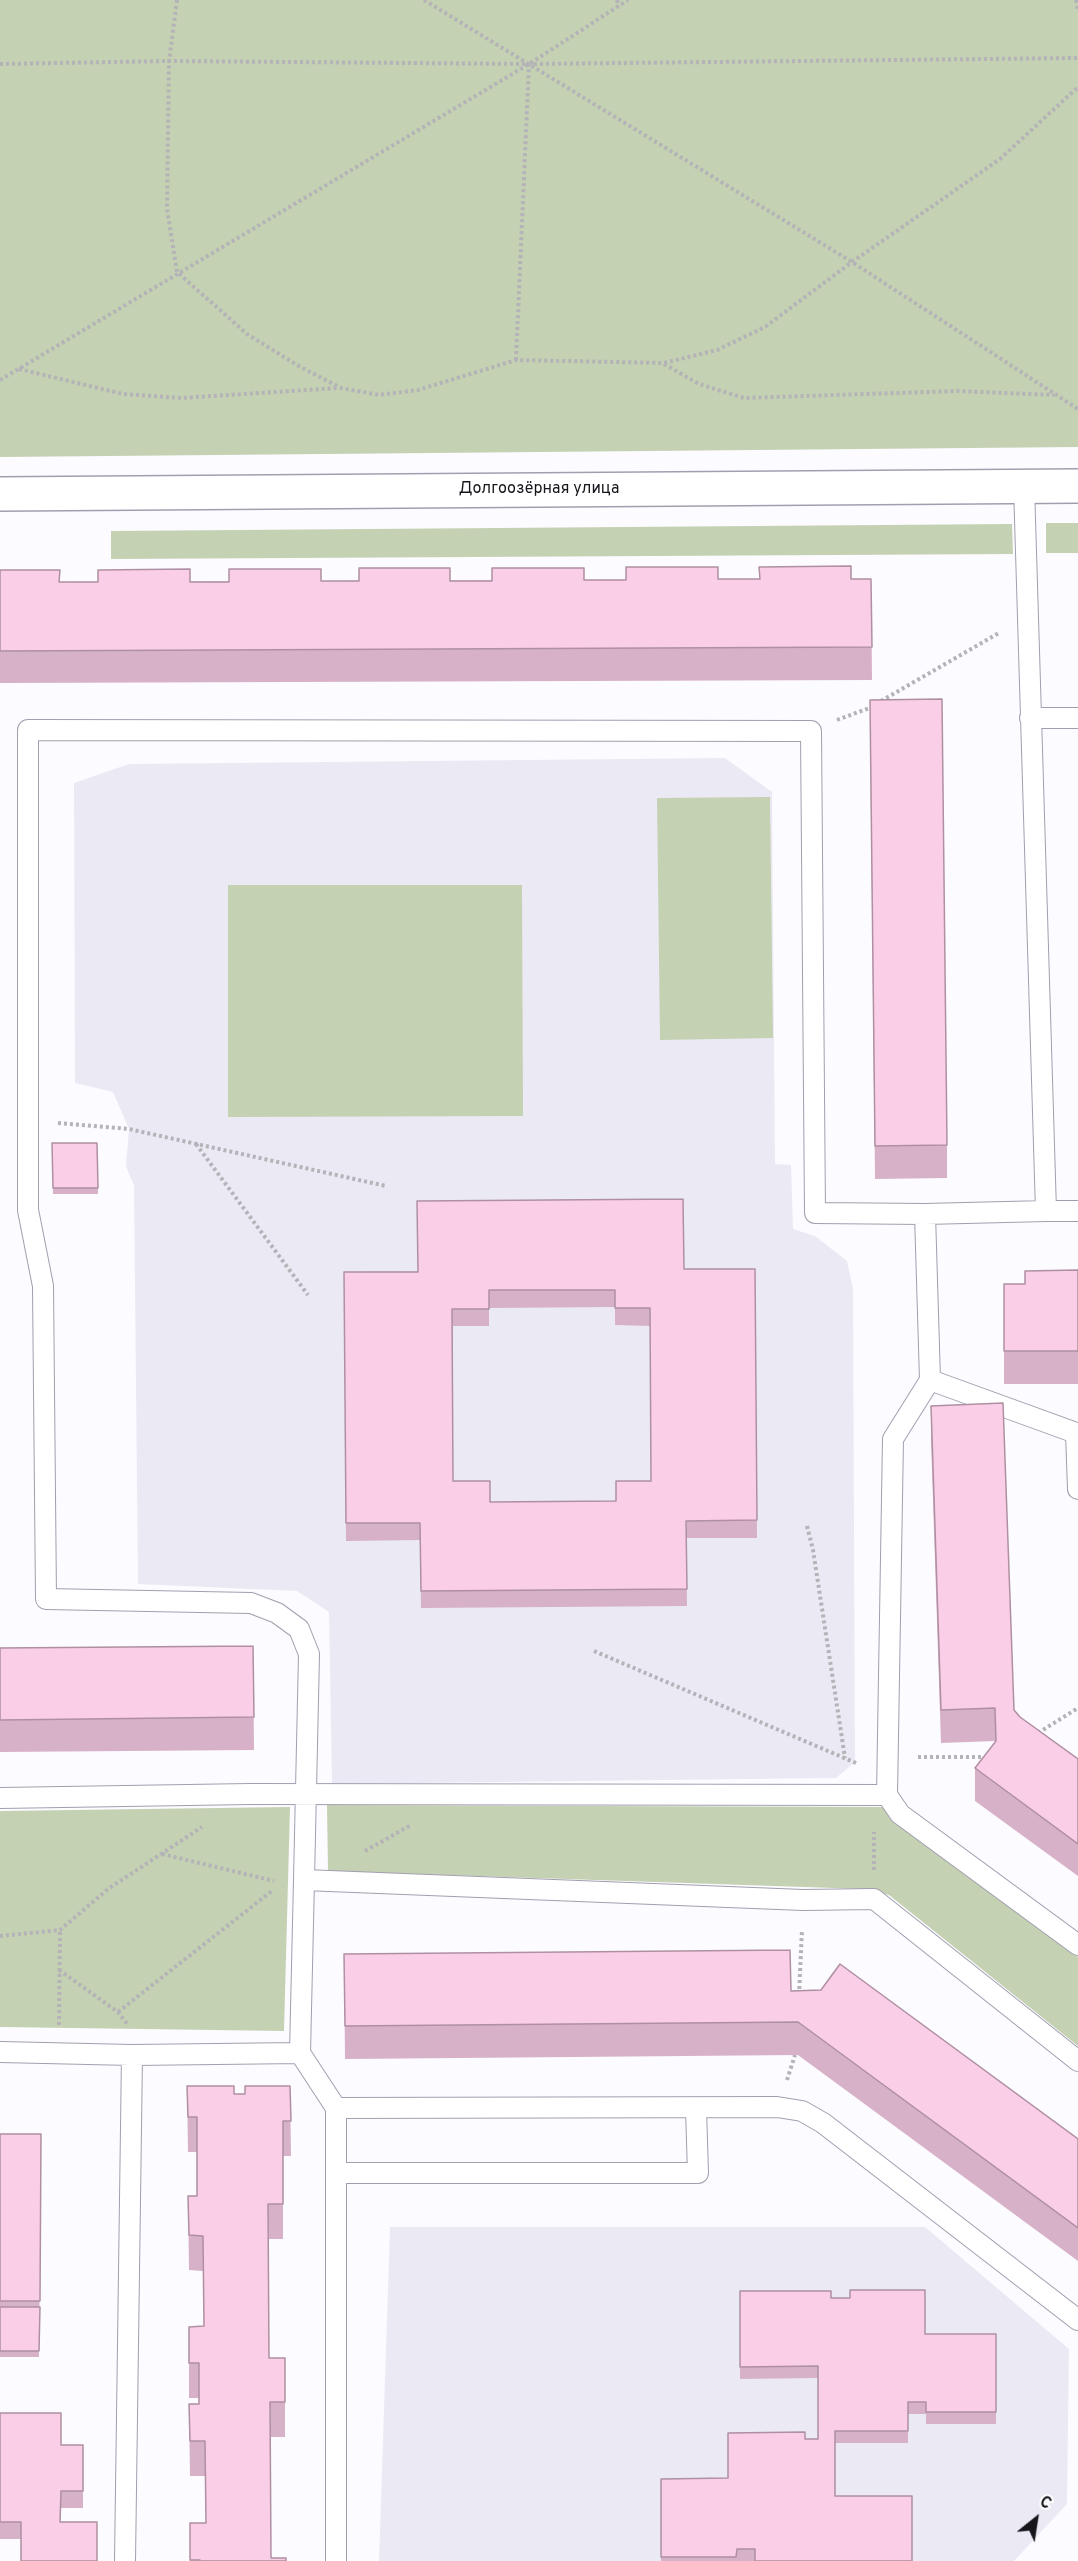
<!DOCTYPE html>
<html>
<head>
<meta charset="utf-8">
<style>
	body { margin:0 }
	#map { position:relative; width:1078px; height:2561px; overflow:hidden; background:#fcfbff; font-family:Overpass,sans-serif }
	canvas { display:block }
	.north { position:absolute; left:1006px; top:2489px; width:60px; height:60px; -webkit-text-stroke:4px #fff; paint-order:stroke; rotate:30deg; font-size:16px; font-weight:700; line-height:24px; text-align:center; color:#16151b }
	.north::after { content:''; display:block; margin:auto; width:21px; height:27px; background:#16151b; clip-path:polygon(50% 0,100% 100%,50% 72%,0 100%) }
</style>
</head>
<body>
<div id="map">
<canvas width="1078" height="2561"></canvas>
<div class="north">С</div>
</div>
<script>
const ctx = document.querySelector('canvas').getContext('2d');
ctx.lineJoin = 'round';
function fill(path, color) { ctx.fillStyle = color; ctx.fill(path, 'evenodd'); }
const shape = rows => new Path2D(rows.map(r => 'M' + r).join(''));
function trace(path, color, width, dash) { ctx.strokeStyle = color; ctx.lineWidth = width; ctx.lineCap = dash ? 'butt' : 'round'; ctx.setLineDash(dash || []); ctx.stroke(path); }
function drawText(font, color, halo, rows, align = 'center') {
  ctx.font = font + ' Overpass,sans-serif'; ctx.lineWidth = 4.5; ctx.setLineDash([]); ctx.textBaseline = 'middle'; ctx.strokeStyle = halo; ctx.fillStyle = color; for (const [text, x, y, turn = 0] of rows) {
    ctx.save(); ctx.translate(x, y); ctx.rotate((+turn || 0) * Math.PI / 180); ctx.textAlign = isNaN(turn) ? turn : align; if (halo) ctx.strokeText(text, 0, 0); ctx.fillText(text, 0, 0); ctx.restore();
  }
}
fill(shape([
	[725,758,772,792,775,1164,791,1165,793,1229,815,1236,847,1261,853,1288,855,1762,836,1778,332,1784,329,1612,297,1591,138,1584,134,1186,126,1166,129,1129,113,1092,75,1083,74,783,129,764],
	[390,2227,925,2227,1069,2349,1067,2504,1014,2561,379,2561]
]), '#ebeaf4');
fill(shape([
	[0,0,1078,0,1078,447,0,457],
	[1046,523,1078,523,1078,553,1046,553],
	[1012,524,1013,554,111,559,111,531],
	[770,797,773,1038,660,1040,657,798],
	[228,885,522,885,523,1116,228,1117],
	[327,1805,882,1807,896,1821,1078,1957,1078,2046,889,1895,864,1889,328,1871],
	[290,1807,284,2031,0,2027,0,1811]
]), '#c4d1b2');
const lane = shape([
	[1024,486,1046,1211,925,1214,930,1380,1076,1433,1078,1489],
	[1030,718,1078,718],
	[1046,1211,1078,1211],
	[930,1380,893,1439,887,1795,900,1814,1078,1945],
	[0,1798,250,1794,887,1795],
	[304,1880,309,1654,299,1629,277,1613,251,1603,46,1599,43,1286,28,1210,28,730,811,731,815,1213,925,1214],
	[0,2052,132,2055,300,2053,304,1880,803,1900,874,1899,1078,2061],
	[300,2053,336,2108,336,2561],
	[336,2108,777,2107,802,2111,823,2123,1078,2320],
	[337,2173,698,2173,696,2109],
	[125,2561,132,2055]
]);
const secondary = shape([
	[0,494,1078,486]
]);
trace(lane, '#a19faf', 22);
trace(secondary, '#a19faf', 36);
trace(shape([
	[177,0,169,61,167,209,177,272,247,334,297,365,341,388,379,395,418,390,516,360,664,363,717,350,765,327,852,262,1000,159,1078,87],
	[424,0,852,262,1078,409],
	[617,0,619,6],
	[1076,0,1078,11],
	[0,64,169,61,529,64,1078,58],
	[516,360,529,64],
	[664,364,699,384,744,398,957,391,1054,395],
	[19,369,123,394,181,398,338,388],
	[0,380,529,64,628,0],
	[881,701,999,633],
	[837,720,872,707],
	[58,1123,129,1129,386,1186],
	[196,1144,308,1295],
	[807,1526,813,1550,845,1758],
	[594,1651,856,1763],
	[1038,1733,1078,1708],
	[918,1757,988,1757],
	[365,1851,411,1825],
	[162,1854,274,1881],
	[874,1870,874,1832],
	[0,1936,60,1930,108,1889,202,1827],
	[59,1970,118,2012,128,2025],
	[799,1995,802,1930],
	[118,2012,273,1890],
	[59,2025,60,1930],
	[787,2080,795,2055]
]), '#b4b3b7', 4, [3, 3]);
trace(lane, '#fff', 20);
trace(secondary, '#fff', 33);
fill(shape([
	[0,570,60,582,871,579,872,680,0,683],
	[870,732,947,1145,947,1178,875,1179],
	[52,1143,97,1143,98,1194,53,1194],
	[755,1269,757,1538,686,1538,687,1606,421,1608,420,1540,346,1541,344,1272],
	[615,1307,615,1325,650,1326,651,1481,616,1501,490,1502,453,1481,453,1326,489,1326,489,1308],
	[1078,1270,1078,1384,1004,1384,1004,1284,1025,1284],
	[931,1406,1014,1710,1020,1717,1078,1759,1078,1876,975,1801,975,1768,995,1742,995,1741,941,1743,931,1439],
	[253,1646,254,1750,0,1752,0,1648],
	[344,1954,791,1991,1078,2139,1078,2261,798,2055,345,2059],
	[187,2086,234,2094,245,2094,290,2086,291,2156,283,2156,283,2239,268,2239,269,2358,285,2358,285,2437,270,2437,271,2558,286,2561,190,2561,190,2523,206,2523,205,2476,190,2476,189,2404,199,2404,199,2398,189,2398,189,2327,204,2326,203,2271,189,2270,188,2196,197,2196,197,2152,188,2152],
	[0,2134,41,2134,39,2357,0,2357],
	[740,2291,831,2298,925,2334,996,2334,996,2424,926,2424,926,2414,908,2414,908,2443,835,2443,835,2496,912,2561,661,2561,661,2479,728,2478,805,2439,818,2439,818,2378,740,2379],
	[0,2413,61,2445,83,2445,83,2508,61,2508,60,2522,21,2539,0,2539]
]), '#d7b1c7');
const building = shape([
	[851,566,851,579,871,579,872,647,0,651,0,570,60,570,59,582,98,582,98,570,190,569,190,582,229,582,229,569,321,569,321,581,359,581,359,568,450,568,450,581,492,581,492,568,584,568,584,580,626,580,626,567,718,567,718,579,760,579,759,567,851,566],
	[942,699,947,1145,875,1146,870,700,942,699],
	[52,1143,97,1143,98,1188,53,1188,52,1143],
	[683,1199,684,1269,755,1269,757,1520,686,1521,687,1589,421,1591,420,1523,346,1523,344,1272,418,1272,417,1201,683,1199],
	[489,1290,615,1290,615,1308,650,1308,651,1481,616,1481,616,1501,490,1502,490,1481,453,1481,452,1309,489,1309,489,1290],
	[1078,1270,1078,1351,1004,1351,1004,1284,1025,1284,1025,1271,1078,1270],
	[1003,1403,1014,1710,1020,1717,1078,1759,1078,1844,975,1768,996,1741,995,1708,941,1710,931,1406,1003,1403],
	[253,1646,254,1717,0,1720,0,1648,253,1646],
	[790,1950,791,1991,821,1990,840,1964,1078,2139,1078,2228,798,2022,345,2026,344,1954,790,1950],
	[187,2086,234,2086,234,2094,245,2094,245,2086,290,2086,291,2121,283,2121,283,2204,268,2204,269,2358,285,2358,285,2402,270,2402,271,2558,286,2558,286,2561,200,2561,200,2560,190,2560,190,2523,206,2523,205,2441,190,2441,189,2404,199,2404,199,2363,189,2363,189,2327,204,2326,203,2236,189,2235,188,2196,197,2196,197,2117,188,2117,187,2086],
	[0,2134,41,2134,40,2301,0,2301,0,2134],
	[850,2290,925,2290,925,2334,996,2334,996,2412,926,2412,926,2402,908,2402,908,2431,835,2431,835,2496,912,2496,912,2561,755,2561,755,2549,737,2549,736,2557,661,2557,661,2479,728,2478,728,2433,805,2432,805,2439,818,2439,818,2366,740,2367,740,2291,831,2291,831,2298,850,2298,850,2290],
	[0,2307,40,2307,39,2351,0,2351,0,2307],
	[0,2413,61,2413,61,2445,83,2445,83,2491,61,2491,60,2522,97,2522,97,2561,21,2561,21,2522,0,2522,0,2413]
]);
fill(building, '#facee7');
trace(building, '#af90a2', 1.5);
drawText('16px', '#16151b', '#fff', [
	["Долгоозёрная улица",539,490]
]);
</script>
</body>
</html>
